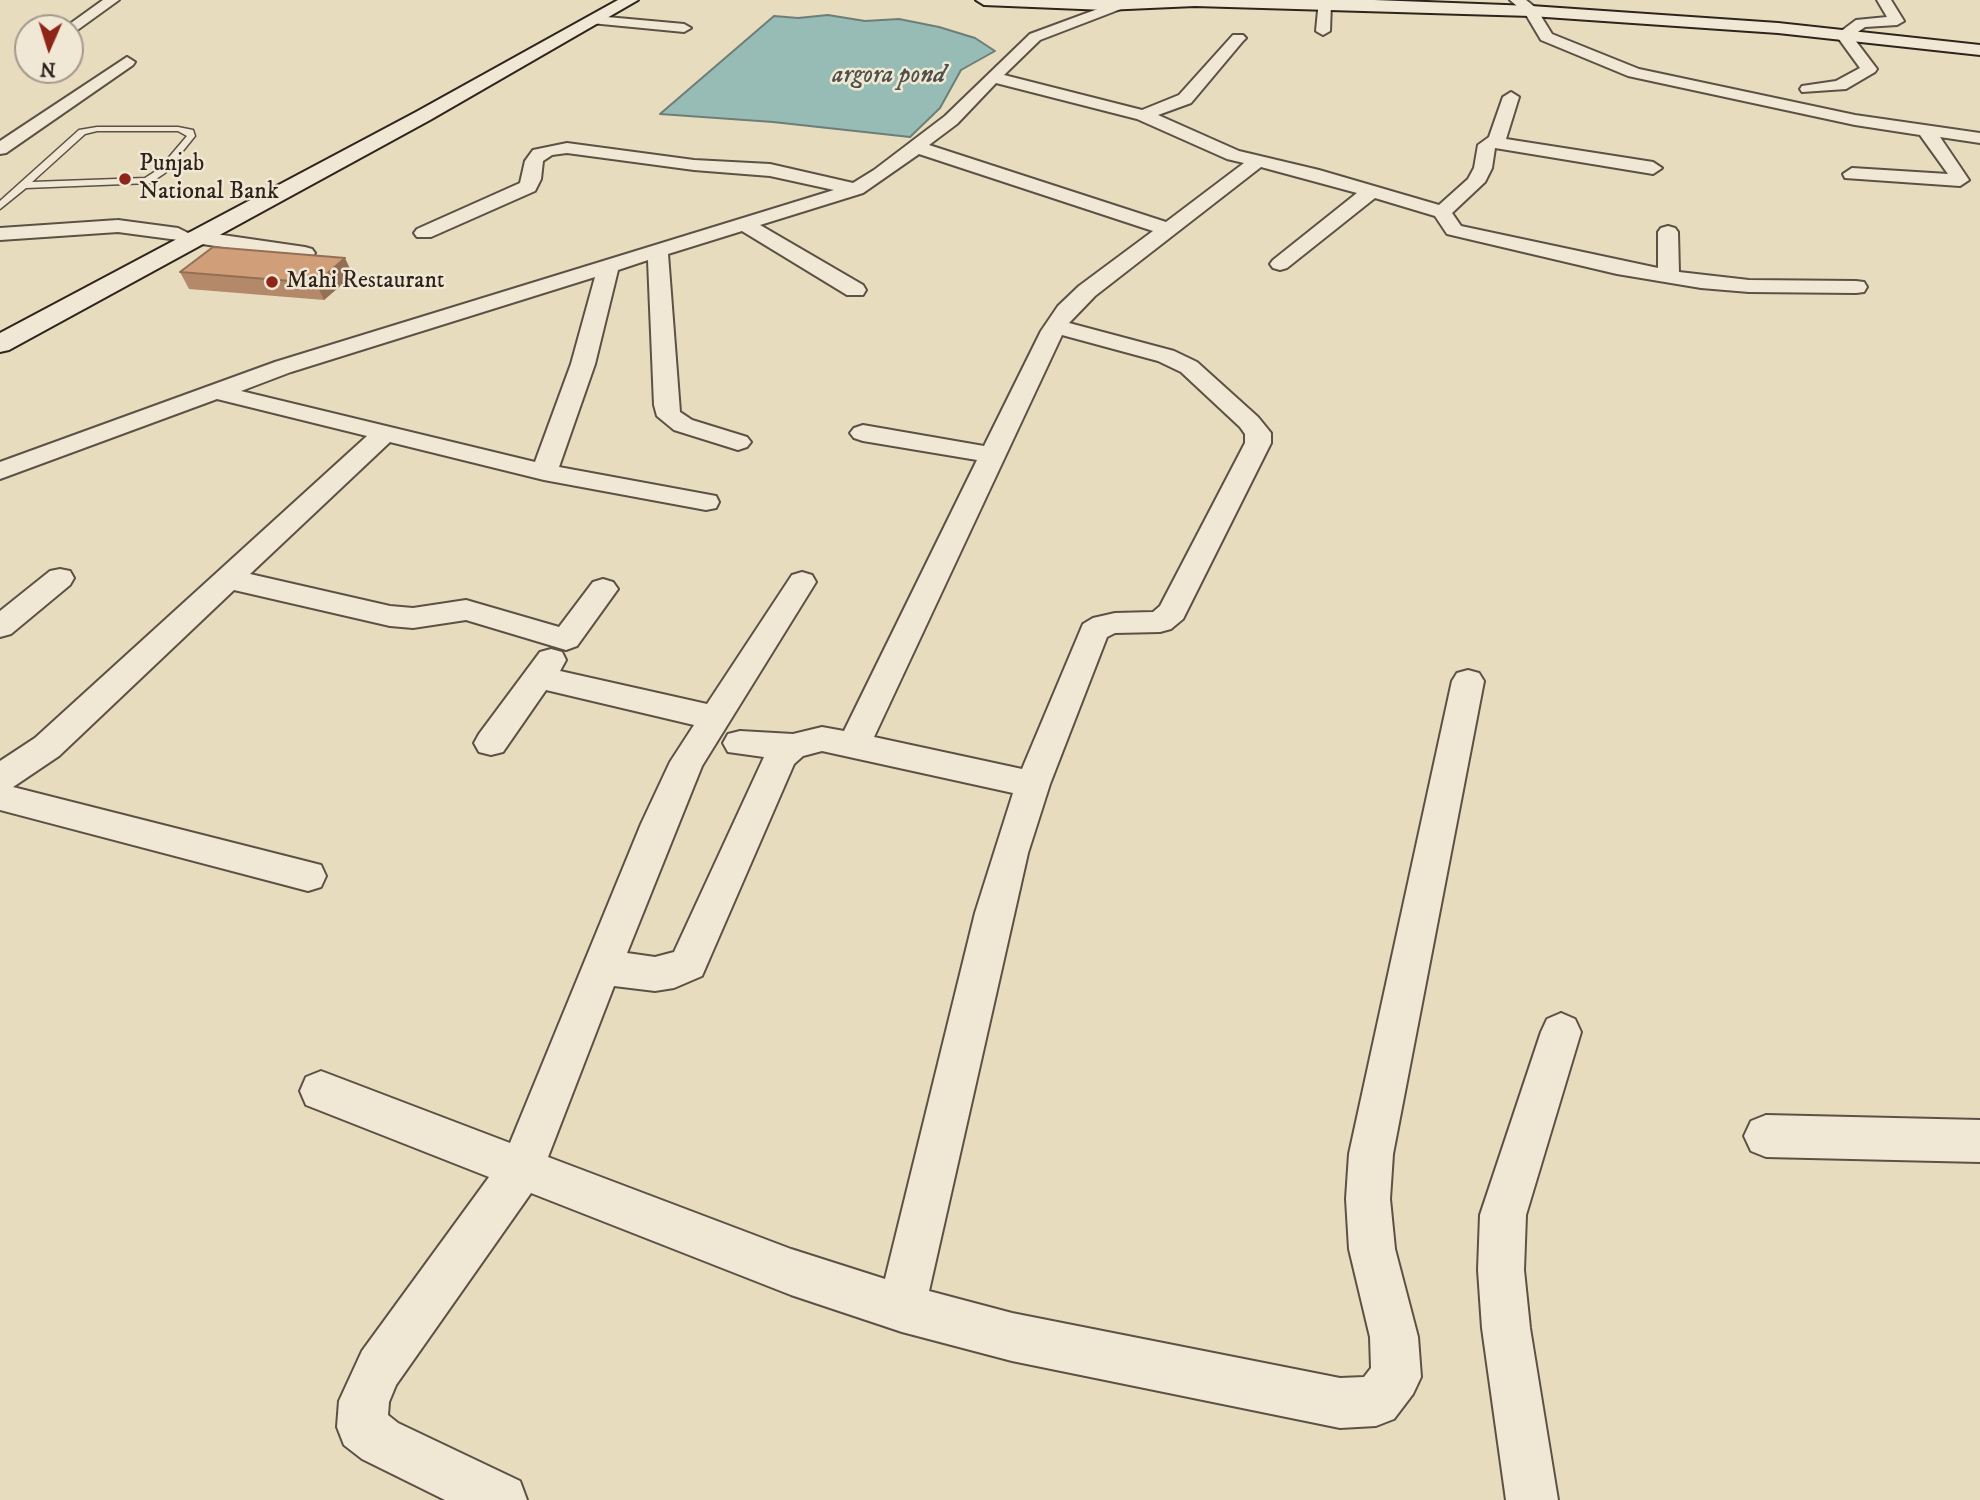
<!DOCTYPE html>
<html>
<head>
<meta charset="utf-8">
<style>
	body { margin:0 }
	#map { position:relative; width:1980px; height:1500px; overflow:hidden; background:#e8dcbf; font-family:"IM FELL DW Pica",serif }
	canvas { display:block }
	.north { position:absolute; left:14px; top:14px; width:70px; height:70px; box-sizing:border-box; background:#f0e8d5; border:2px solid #a3998b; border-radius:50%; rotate:183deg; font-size:19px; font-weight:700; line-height:28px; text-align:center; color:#2f231c }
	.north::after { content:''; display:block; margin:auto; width:24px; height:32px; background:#8f2418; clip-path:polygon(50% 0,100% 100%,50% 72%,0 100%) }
</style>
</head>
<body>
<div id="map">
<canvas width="1980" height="1500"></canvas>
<div class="north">N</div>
</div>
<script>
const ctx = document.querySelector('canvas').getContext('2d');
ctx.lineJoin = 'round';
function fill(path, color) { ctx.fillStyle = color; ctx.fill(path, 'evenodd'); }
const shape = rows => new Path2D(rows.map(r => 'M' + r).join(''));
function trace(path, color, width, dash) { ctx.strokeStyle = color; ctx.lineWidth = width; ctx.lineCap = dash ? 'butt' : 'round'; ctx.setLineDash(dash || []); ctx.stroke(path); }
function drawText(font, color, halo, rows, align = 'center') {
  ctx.font = font + ' "IM FELL DW Pica",serif'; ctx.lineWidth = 5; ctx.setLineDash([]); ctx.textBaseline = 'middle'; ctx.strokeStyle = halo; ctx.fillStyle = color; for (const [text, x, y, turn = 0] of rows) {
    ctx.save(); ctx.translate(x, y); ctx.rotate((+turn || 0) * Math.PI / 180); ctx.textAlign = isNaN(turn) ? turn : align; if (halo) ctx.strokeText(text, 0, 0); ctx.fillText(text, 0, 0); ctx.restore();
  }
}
const water = shape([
	[828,15,865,21,899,19,939,27,975,38,995,51,961,70,940,108,910,137,773,122,660,114,774,16,798,18,828,15]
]);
fill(water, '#97bbb5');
trace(water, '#6d7e78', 2);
const lane = shape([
	[97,127,178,127,193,130,195,136,165,173,150,183,26,188,0,209,0,201,79,130,97,127],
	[97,131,178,131,187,136,159,169,145,178,32,182,85,134,97,131]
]);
const street = shape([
	[103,0,119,0,76,31,70,32,70,28,64,28,103,0],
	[1122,0,1128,4,1126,7,1040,40,1004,75,1142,110,1179,95,1233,35,1243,35,1246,38,1243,41,1191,103,1158,115,1239,151,1319,170,1439,205,1468,179,1474,168,1478,145,1489,137,1503,97,1511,92,1519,97,1506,139,1653,162,1662,168,1653,174,1495,148,1492,168,1485,182,1452,213,1461,226,1658,268,1658,232,1661,228,1668,226,1675,228,1678,232,1679,272,1749,280,1856,281,1864,282,1867,287,1864,292,1856,293,1749,292,1701,288,1617,274,1447,234,1435,216,1375,198,1287,268,1280,270,1273,268,1270,264,1273,260,1357,193,1261,167,1095,296,1069,323,1174,351,1197,362,1258,417,1271,433,1271,443,1183,619,1171,629,1160,632,1115,633,1107,637,1050,784,1028,853,929,1291,1012,1313,1340,1378,1364,1377,1371,1368,1370,1337,1349,1249,1346,1199,1349,1154,1452,681,1457,673,1468,670,1479,673,1484,681,1393,1154,1390,1199,1395,1249,1418,1337,1421,1377,1413,1394,1394,1419,1376,1426,1340,1428,1012,1361,902,1332,791,1295,531,1193,396,1385,389,1402,388,1415,398,1423,520,1481,527,1500,445,1500,362,1459,344,1445,337,1427,339,1401,362,1351,489,1177,306,1105,300,1091,306,1077,321,1071,510,1143,641,824,670,762,694,725,546,690,503,752,491,755,479,752,474,743,479,734,540,652,551,649,562,652,566,660,560,671,707,704,792,575,802,572,812,575,816,582,702,766,627,953,655,957,674,952,764,757,728,752,723,743,728,734,740,731,793,734,822,727,844,731,977,460,863,441,854,438,850,433,854,428,863,425,984,446,1041,331,1058,306,1079,286,1153,231,919,154,863,193,760,225,863,285,866,290,863,295,847,295,742,231,668,254,680,412,692,420,747,437,751,442,747,447,738,450,674,430,657,416,654,405,648,260,618,270,595,364,559,467,716,496,719,502,716,508,706,510,544,480,390,442,250,574,390,606,413,608,466,600,559,627,593,582,603,579,613,582,618,589,577,646,566,650,466,620,413,628,390,626,234,590,59,756,13,787,321,865,326,876,321,887,308,891,0,810,0,761,35,738,367,436,217,399,0,479,0,462,275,362,834,190,770,176,694,170,567,153,552,155,543,161,541,179,535,191,431,237,417,237,414,233,417,229,520,183,525,161,533,150,567,143,694,160,770,164,853,183,874,170,945,116,1030,34,1122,0],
	[996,83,1137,119,1227,159,1244,163,1166,222,929,145,957,124,996,83],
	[595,277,571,364,535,462,241,391,291,372,595,277],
	[1062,335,1158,361,1181,372,1240,427,1245,434,1245,443,1160,606,1153,612,1115,613,1093,618,1083,624,1022,769,874,737,1062,335],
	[822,751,1013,793,975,913,885,1279,791,1249,548,1157,614,986,655,991,674,988,702,976,794,764,803,756,822,751],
	[1319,0,1329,0,1331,3,1330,31,1323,35,1316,31,1319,0],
	[1510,0,1526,0,1536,8,1552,34,1639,69,1855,115,1980,133,1980,143,1940,137,1969,180,1960,186,1845,178,1843,174,1852,168,1948,174,1920,135,1855,125,1628,76,1541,40,1525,13,1510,0],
	[1877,0,1891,0,1904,21,1897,25,1865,27,1852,36,1877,69,1875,72,1846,89,1802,92,1800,89,1802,86,1836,81,1860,68,1836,35,1856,20,1887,17,1877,0],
	[596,16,684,24,691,28,684,32,591,23,589,20,596,16],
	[127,57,135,62,133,65,6,153,0,154,0,141,127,57],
	[118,220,178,228,188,233,195,231,305,247,312,249,315,253,312,257,305,259,195,243,185,238,178,240,118,232,0,240,0,228,118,220],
	[60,569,70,571,74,578,70,585,11,634,0,637,0,611,50,571,60,569],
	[1561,1013,1575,1019,1581,1032,1526,1215,1524,1270,1530,1328,1558,1500,1506,1500,1482,1328,1478,1270,1480,1215,1541,1032,1547,1019,1561,1013],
	[1766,1115,1980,1120,1980,1162,1766,1157,1751,1151,1744,1136,1751,1121,1766,1115]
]);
const secondary = shape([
	[618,0,638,0,430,120,9,350,0,352,0,333,416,112,618,0],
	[976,0,1374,0,1531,6,1778,23,1980,45,1980,55,1778,33,1531,16,1195,6,1105,10,984,5,976,0]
]);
trace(lane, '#5d5145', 3);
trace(street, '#5d5145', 4);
trace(secondary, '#2f231c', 4);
fill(lane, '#f0e8d5');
fill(street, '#f0e8d5');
fill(secondary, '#f0e8d5');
fill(shape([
	[180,272,353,275,324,300,189,289]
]), '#b38969');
fill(shape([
	[345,258,353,275,324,300,316,283]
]), '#926f55');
const building = shape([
	[213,247,345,258,316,283,180,272,213,247]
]);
fill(building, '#d09f7a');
trace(building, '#926f55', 2);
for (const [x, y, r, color] of [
	[125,179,7,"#8f2418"],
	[272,282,7,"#8f2418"]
]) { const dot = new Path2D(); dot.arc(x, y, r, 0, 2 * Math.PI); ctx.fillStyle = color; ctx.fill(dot); trace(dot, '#f0e8d5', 2.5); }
drawText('24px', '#2f231c', '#f0e8d5', [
	["Punjab",139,165],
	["National Bank",139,193],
	["Mahi Restaurant",286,282]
], 'left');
drawText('italic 26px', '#4e514a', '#f0e8d5', [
	["argora pond",889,77]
]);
</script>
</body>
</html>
